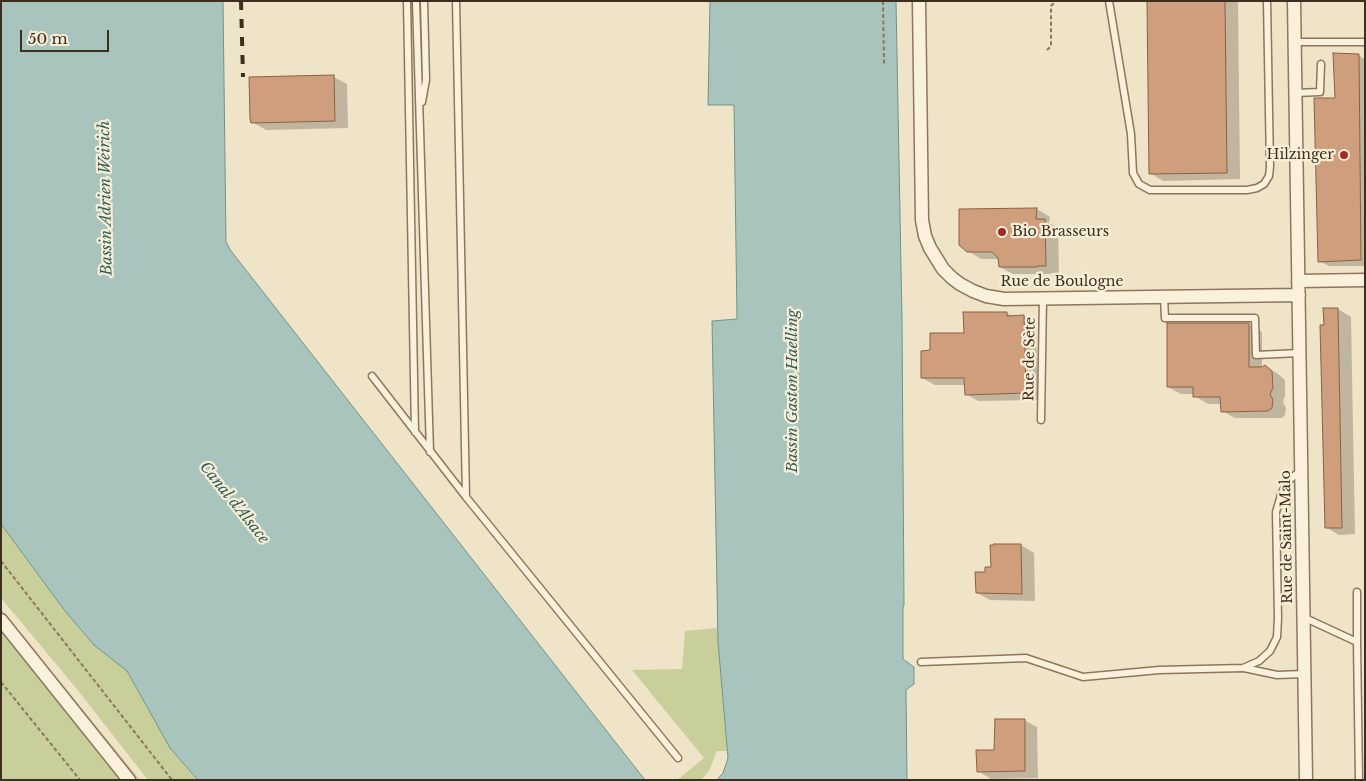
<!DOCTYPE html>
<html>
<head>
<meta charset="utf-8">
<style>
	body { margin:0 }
	#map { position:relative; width:1366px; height:781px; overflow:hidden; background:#f0e4c8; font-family:"Libre Baskerville",serif }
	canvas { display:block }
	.frame { position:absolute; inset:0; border:2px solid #3d2e20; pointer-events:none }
	.scale { position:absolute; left:20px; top:30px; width:89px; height:22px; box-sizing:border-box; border:2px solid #3d2e20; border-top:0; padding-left:6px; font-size:15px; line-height:18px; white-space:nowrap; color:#3d2e20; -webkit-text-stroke:4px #f7eed8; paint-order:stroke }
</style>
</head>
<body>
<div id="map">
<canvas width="1366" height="781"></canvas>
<div class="frame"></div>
<div class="scale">50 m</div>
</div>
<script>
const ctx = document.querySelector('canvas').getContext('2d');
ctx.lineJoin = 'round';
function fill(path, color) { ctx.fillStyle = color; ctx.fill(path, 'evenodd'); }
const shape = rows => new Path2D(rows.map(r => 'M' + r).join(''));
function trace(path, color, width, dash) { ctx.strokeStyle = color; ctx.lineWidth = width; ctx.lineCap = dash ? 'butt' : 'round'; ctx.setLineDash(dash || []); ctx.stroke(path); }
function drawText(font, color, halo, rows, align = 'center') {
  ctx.font = font + ' "Libre Baskerville",serif'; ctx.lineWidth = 4.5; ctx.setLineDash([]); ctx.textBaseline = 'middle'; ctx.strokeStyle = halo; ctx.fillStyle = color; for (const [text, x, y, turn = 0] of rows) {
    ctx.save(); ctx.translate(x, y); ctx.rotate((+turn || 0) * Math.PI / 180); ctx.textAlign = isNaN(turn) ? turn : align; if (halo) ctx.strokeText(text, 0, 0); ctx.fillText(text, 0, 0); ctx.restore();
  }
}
fill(shape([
	[1,524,65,611,94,645,127,671,170,748,198,780,148,780,76,688,1,598],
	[1,609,140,780,1,780],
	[717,628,727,751,717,751,709,771,701,780,677,780,704,758,632,670,682,669,685,631]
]), '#c9cf9b');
const water = shape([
	[1,1,223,1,226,242,231,251,645,780,198,780,170,748,127,671,94,645,65,611,1,524,1,1],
	[710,1,896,1,902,320,904,605,903,608,903,659,914,667,914,684,906,690,907,780,717,780,723,773,728,758,718,642,712,321,737,319,734,105,708,105,710,1]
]);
fill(water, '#a9c4bc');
trace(water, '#6f938a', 1);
fill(shape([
	[1148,1,1238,1,1240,179,1163,181,1150,173],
	[1332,1,1365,1,1333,2],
	[1358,55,1365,59,1365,266,1329,266,1319,261,1336,99],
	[334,77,347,84,348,128,266,130,252,122],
	[1037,209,1050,217,1049,223,1058,228,1059,273,1051,273,1050,274,1013,274,1000,267,1000,259,981,259,968,251],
	[1338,309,1351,317,1355,534,1339,535,1326,527,1325,326],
	[1007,313,1013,317,1024,316,1036,324,1038,400,978,401,966,394,966,385,935,385,922,378,932,351],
	[1248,324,1262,332,1262,370,1265,366,1278,374,1285,380,1285,396,1283,402,1286,408,1285,415,1282,418,1235,418,1222,411,1222,404,1208,404,1195,396,1195,394,1181,394,1168,387],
	[995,545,1021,545,1034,553,1035,601,990,600,977,593,986,573,992,568],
	[1024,720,1037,727,1038,778,991,779,978,771,995,751]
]), '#0003');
const building = shape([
	[1147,1,1225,1,1227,173,1149,174,1147,1],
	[1333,53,1359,54,1361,260,1318,262,1314,98,1335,98,1333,53],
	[334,75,335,121,251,123,250,119,249,77,334,75],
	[1037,208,1036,219,1045,219,1046,266,1037,266,1037,267,999,267,998,258,992,252,967,252,959,245,959,209,1037,208],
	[1323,308,1338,308,1342,528,1325,528,1320,325,1324,325,1323,308],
	[963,312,1007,312,1007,316,1024,315,1026,393,965,395,964,378,921,378,921,351,930,350,930,333,964,333,963,312],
	[1167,323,1249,323,1249,367,1262,367,1265,365,1272,371,1273,388,1270,394,1273,400,1272,408,1268,411,1221,412,1220,397,1193,397,1193,387,1167,387,1167,323],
	[994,544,1021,544,1022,594,976,593,975,572,985,572,985,567,991,567,990,545,994,545,994,544],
	[995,719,1025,719,1025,771,977,772,976,750,994,750,995,719]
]);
fill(building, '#cf9f7d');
trace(building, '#8d5f41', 1);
const lane = shape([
	[407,1,415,432],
	[416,1,430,452],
	[456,1,466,497,678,758],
	[1109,1,1131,134,1133,173,1139,184,1150,190,1247,190,1257,188,1264,184,1269,176,1270,167,1267,1],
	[1294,42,1365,42],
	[1295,93,1320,92,1321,64],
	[422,102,426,80,424,1],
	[1164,297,1165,318,1255,318,1256,355,1300,353],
	[372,376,466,497],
	[1041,420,1043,298],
	[1303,617,1357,642,1359,780],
	[1357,642,1357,592],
	[921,662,1026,658,1083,677,1159,670,1243,668,1259,661,1270,651,1277,637,1278,618,1276,512,1281,495,1287,482,1300,471],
	[1244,668,1277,675,1304,674]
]);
const street = shape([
	[919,1,922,220,925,236,930,248,943,269,952,278,960,284,973,291,986,296,1004,299,1299,295],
	[1294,1,1306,780],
	[1298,281,1365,280],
	[1,620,129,780]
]);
trace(lane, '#8d765c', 9);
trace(street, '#8d765c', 15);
trace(shape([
	[883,1,884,66],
	[1047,50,1051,46,1051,6,1056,1],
	[1,561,172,780],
	[1,682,80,780]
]), '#8d765c', 2, [4, 2.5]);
trace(lane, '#faf1dc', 6);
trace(street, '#faf1dc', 12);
trace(shape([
	[241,1,243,77]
]), '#3d2e20', 4, [9, 9]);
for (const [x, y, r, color] of [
	[1344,155,5,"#9e2a2b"],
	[1002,232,5,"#9e2a2b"]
]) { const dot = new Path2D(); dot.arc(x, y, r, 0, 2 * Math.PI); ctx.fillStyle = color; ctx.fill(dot); trace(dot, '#f7eed8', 2); }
drawText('14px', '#3d2e20', '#f7eed8', [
	["Hilzinger",1334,155],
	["Bio Brasseurs",1012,232,"left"]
], 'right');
drawText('14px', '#3d2e20', '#f7eed8', [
	["Rue de Boulogne",1062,282],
	["Rue de Sète",1030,359,-89],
	["Rue de Saint-Malo",1287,537,-91]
]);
drawText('italic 15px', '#2f5d5a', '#f7eed8', [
	["Bassin Adrien Weirich",106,198,-91],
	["Bassin Gaston Haelling",793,391,-90],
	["Canal d'Alsace",234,503,51]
]);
</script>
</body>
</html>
